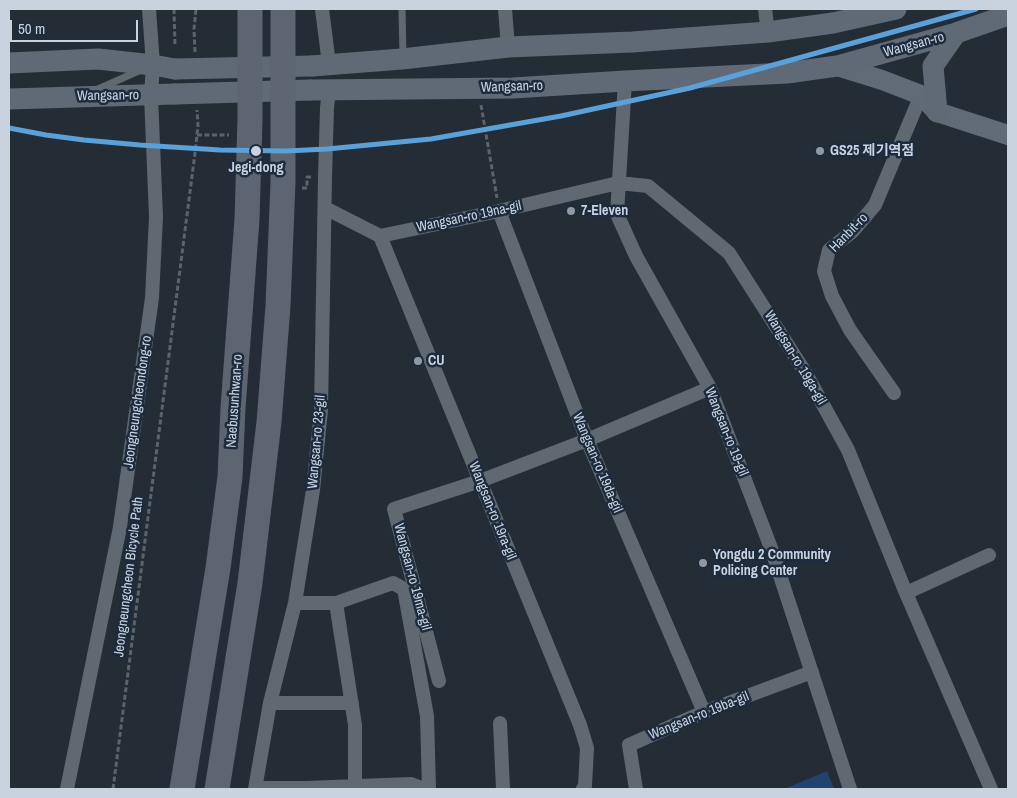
<!DOCTYPE html>
<html>
<head>
<meta charset="utf-8">
<style>
	body { margin:0 }
	#map { position:relative; width:1017px; height:798px; overflow:hidden; background:#242d36; font-family:"Archivo Narrow",sans-serif }
	canvas { display:block }
	.frame { position:absolute; inset:0; border:10px solid #c9d3df; pointer-events:none }
	.scale { position:absolute; left:10px; top:20px; width:128px; height:22px; box-sizing:border-box; border:2px solid #c9d3df; border-top:0; padding-left:6px; font-size:15px; line-height:18px; white-space:nowrap; color:#c9d3df; -webkit-text-stroke:4px #1c2c3e; paint-order:stroke }
</style>
</head>
<body>
<div id="map">
<canvas width="1017" height="798"></canvas>
<div class="frame"></div>
<div class="scale">50 m</div>
</div>
<script>
const ctx = document.querySelector('canvas').getContext('2d');
ctx.lineJoin = 'round';
function fill(path, color) { ctx.fillStyle = color; ctx.fill(path, 'evenodd'); }
const shape = rows => new Path2D(rows.map(r => 'M' + r).join(''));
function trace(path, color, width, dash) { ctx.strokeStyle = color; ctx.lineWidth = width; ctx.lineCap = dash ? 'butt' : 'round'; ctx.setLineDash(dash || []); ctx.stroke(path); }
function drawText(font, color, halo, rows, align = 'center') {
  ctx.font = font + ' "Archivo Narrow","Noto Sans KR",sans-serif'; ctx.lineWidth = 5; ctx.setLineDash([]); ctx.textBaseline = 'middle'; ctx.strokeStyle = halo; ctx.fillStyle = color; for (const [text, x, y, turn = 0] of rows) {
    ctx.save(); ctx.translate(x, y); ctx.rotate((+turn || 0) * Math.PI / 180); ctx.textAlign = isNaN(turn) ? turn : align; if (halo) ctx.strokeText(text, 0, 0); ctx.fillText(text, 0, 0); ctx.restore();
  }
}
fill(shape([
	[827,771,834,789,784,789]
]), '#21436c');
fill(shape([
	[229,9,290,9,290,140,224,789,158,789,196,566,199,522,220,311,228,185]
]), '#242d36');
trace(shape([
	[174,9,175,46],
	[195,52,194,29,196,9],
	[481,105,497,198],
	[197,135,229,135],
	[302,188,307,188,307,177,312,177],
	[113,789,195,153,198,125,197,110]
]), '#5c636c', 3, [5, 2.5]);
trace(shape([
	[402,9,403,56],
	[98,89,141,70]
]), '#606872', 7);
trace(shape([
	[322,9,329,64],
	[505,9,508,47],
	[765,9,768,32],
	[625,81,617,214,636,256,710,388,771,548,850,789],
	[325,208,380,236,499,211,618,183,648,186,729,253,805,372,848,450,906,593,991,789],
	[499,211,587,440,704,712],
	[380,236,580,725,587,748,585,786,583,789],
	[894,393,850,330,832,296,824,271,829,250,853,231,875,205,921,95],
	[906,593,989,555],
	[295,603,336,603,393,583,404,589,427,716,429,789],
	[336,603,355,725,355,786],
	[439,681,394,509,480,481,587,440,710,388],
	[270,703,352,703],
	[500,723,503,789],
	[255,788,306,788,411,784,424,789],
	[67,789,120,527,152,298,156,217,151,95,153,65,149,9],
	[255,789,270,703,295,603,313,490,321,410,325,177,327,108,329,90],
	[636,789,629,745,704,712,812,672]
]), '#606872', 14);
trace(shape([
	[837,66,882,80,921,95,937,112,1008,135]
]), '#616b76', 20);
trace(shape([
	[9,63,98,59,153,65,175,69],
	[312,66,402,59,508,47,632,42,768,32,833,23,896,9],
	[310,90,513,88,625,81,787,73,837,66,956,33,1008,15],
	[9,99,175,94],
	[937,112,933,66,956,33]
]), '#606976', 21);
trace(shape([
	[175,69,312,66],
	[175,94,310,90]
]), '#606976', 21);
trace(shape([
	[182,789,218,568,230,477,233,408,247,219,250,120,250,9],
	[217,789,250,583,269,422,278,306,283,182,283,9]
]), '#5c6570', 25);
trace(shape([
	[9,128,46,135,84,140,140,145,220,150,286,151,327,149,431,139,561,116,690,88,976,9]
]), '#5aa1da', 5);
for (const [x, y, r, color] of [
	[256,151,6,"#c9d3df"],
	[820,151,5,"#8f99a4"],
	[571,211,5,"#8f99a4"],
	[418,361,5,"#8f99a4"],
	[703,563,5,"#8f99a4"]
]) { const dot = new Path2D(); dot.arc(x, y, r, 0, 2 * Math.PI); ctx.fillStyle = color; ctx.fill(dot); trace(dot, '#1c2c3e', 2); }
drawText('14px', '#c9d3df', '#1c2c3e', [
	["Wangsan-ro",914,45,-15],
	["Wangsan-ro",512,87,-2],
	["Wangsan-ro",108,96,-1],
	["Wangsan-ro 19na-gil",469,217,-12],
	["Hanbit-ro",849,233,-46],
	["Wangsan-ro 19ga-gil",795,358,59],
	["Naebusunhwan-ro",235,401,-86],
	["Jeongneungcheondong-ro",138,402,-82],
	["Wangsan-ro 19-gil",726,432,68],
	["Wangsan-ro 23-gil",317,442,-85],
	["Wangsan-ro 19da-gil",597,463,67],
	["Wangsan-ro 19ra-gil",492,511,68],
	["Jeongneungcheon Bicycle Path",129,577,-83],
	["Wangsan-ro 19ma-gil",412,577,75],
	["Wangsan-ro 19ba-gil",699,716,-22]
]);
drawText('bold 14px', '#c9d3df', '#1c2c3e', [
	["GS25 제기역점",830,151],
	["7-Eleven",581,211],
	["CU",428,361],
	["Yongdu 2 Community",713,555],
	["Policing Center",713,571]
], 'left');
drawText('bold 14px', '#c9d3df', '#1c2c3e', [
	["Jegi-dong",256,168]
]);
</script>
</body>
</html>
